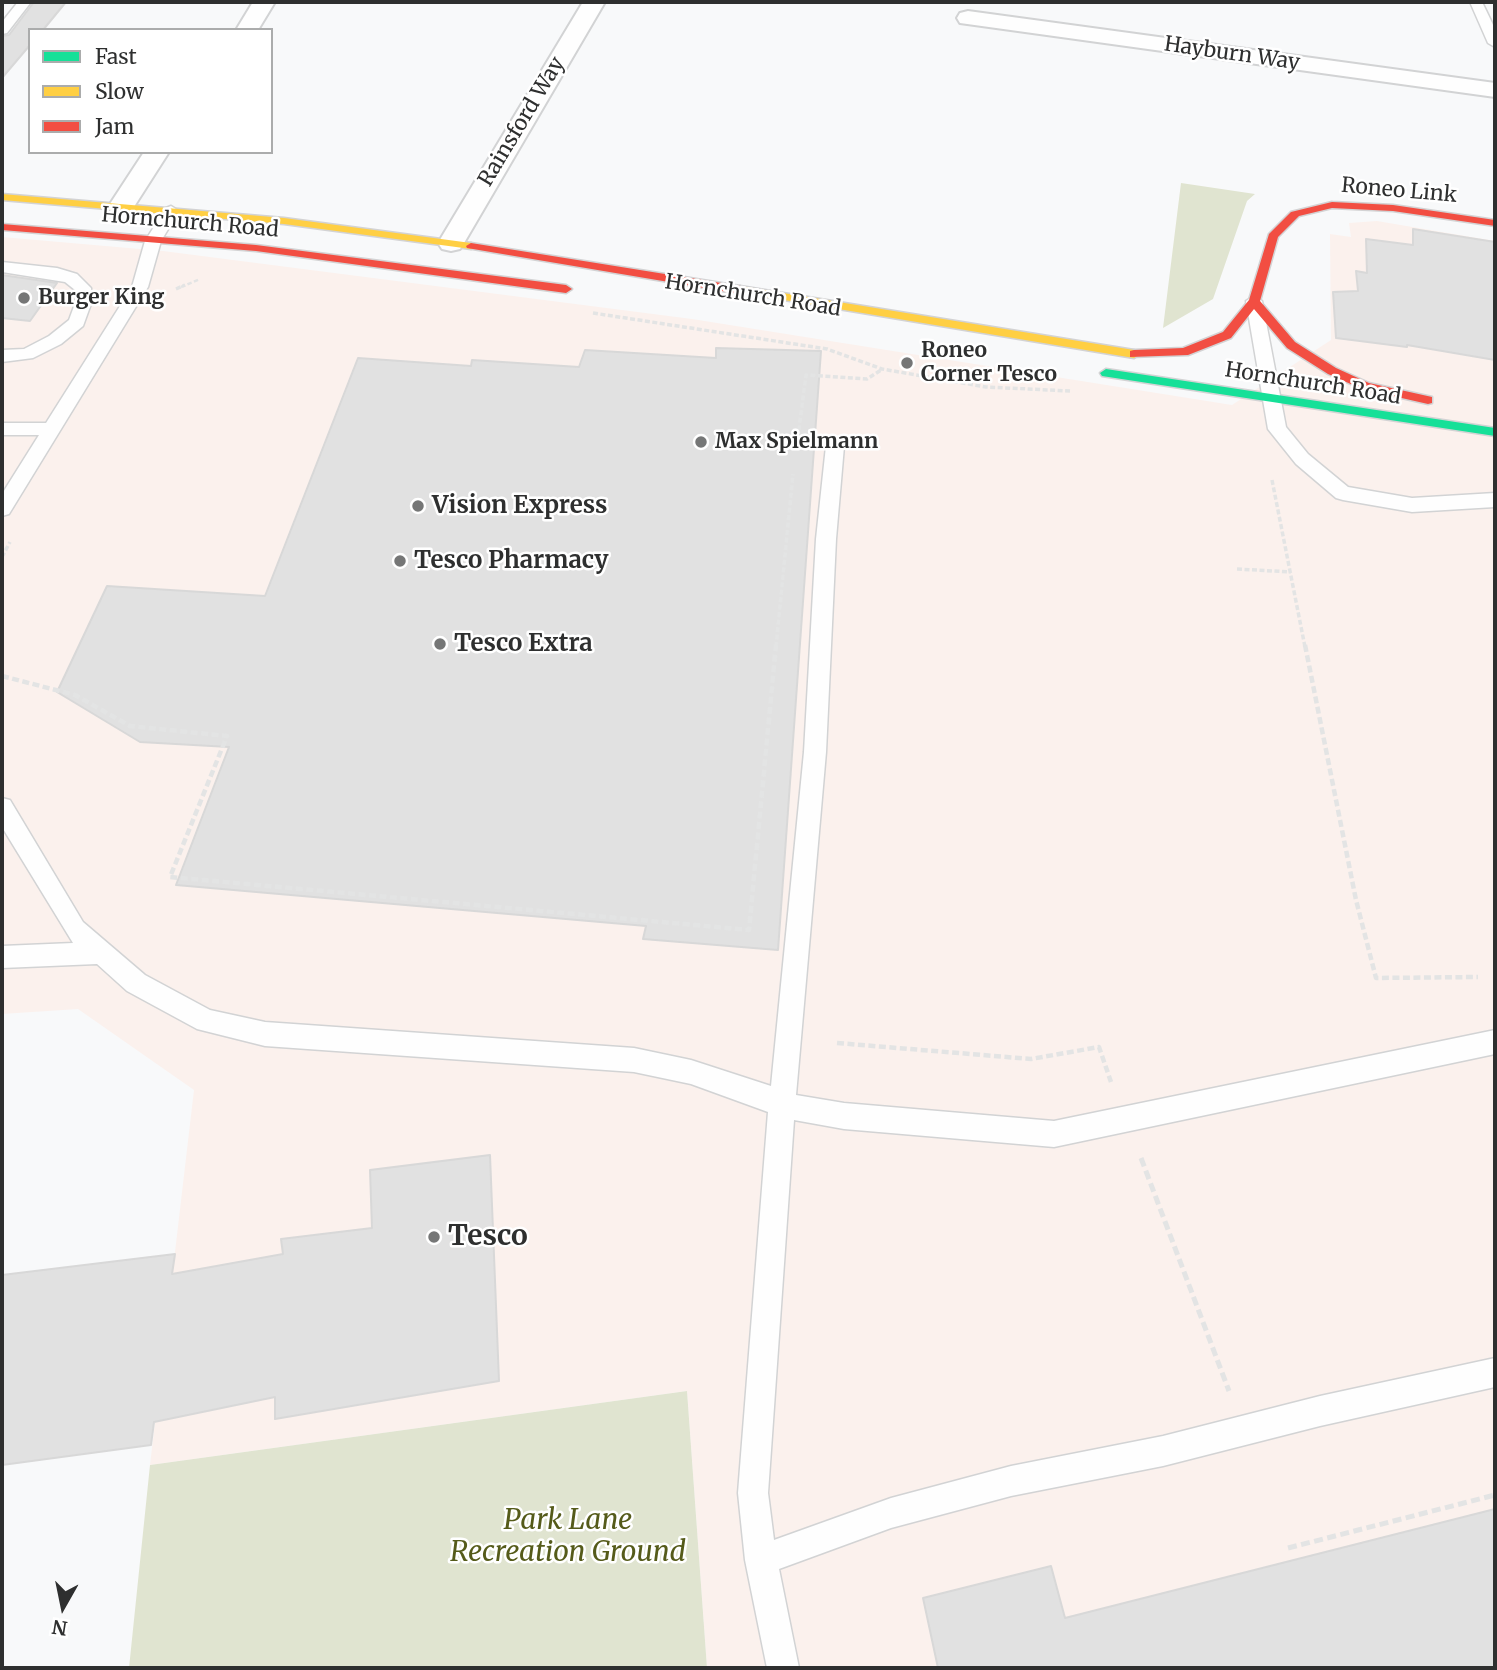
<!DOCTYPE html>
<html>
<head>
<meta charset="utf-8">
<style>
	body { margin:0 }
	#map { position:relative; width:1497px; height:1670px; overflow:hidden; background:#f8f9fa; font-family:Merriweather,serif }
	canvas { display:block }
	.frame { position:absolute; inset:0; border:4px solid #2e2f2f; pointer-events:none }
	.legend { position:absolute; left:28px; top:28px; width:245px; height:126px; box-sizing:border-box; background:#fff; border:2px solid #abacac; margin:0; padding:9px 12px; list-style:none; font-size:21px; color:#2e2f2f }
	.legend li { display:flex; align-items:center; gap:14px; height:35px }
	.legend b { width:35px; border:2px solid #abacac }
	.north { position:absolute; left:28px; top:1572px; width:70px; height:70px; -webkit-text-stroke:5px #fff; paint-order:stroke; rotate:189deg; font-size:19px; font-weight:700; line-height:28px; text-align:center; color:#2e2f2f }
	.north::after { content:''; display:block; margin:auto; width:24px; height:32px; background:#2e2f2f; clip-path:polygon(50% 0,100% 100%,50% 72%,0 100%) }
</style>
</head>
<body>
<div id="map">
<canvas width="1497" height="1670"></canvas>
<div class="frame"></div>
<ul class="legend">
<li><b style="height:9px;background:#16e098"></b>Fast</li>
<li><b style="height:9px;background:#ffcf43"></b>Slow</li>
<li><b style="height:9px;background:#f24e42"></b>Jam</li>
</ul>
<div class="north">N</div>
</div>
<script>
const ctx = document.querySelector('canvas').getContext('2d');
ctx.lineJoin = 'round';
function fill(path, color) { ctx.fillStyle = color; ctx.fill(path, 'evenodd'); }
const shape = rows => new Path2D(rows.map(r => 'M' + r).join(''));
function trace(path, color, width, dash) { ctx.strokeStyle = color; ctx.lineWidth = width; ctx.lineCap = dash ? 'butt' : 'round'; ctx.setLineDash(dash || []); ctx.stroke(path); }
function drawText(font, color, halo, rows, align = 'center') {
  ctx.font = font + ' Merriweather,serif'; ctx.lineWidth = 5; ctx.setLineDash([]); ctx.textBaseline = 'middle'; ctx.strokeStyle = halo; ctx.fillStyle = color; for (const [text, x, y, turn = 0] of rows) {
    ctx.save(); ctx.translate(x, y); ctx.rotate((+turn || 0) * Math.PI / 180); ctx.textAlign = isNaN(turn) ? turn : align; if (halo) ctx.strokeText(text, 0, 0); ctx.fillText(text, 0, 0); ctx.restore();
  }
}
fill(shape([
	[1377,221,1495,241,1495,1668,707,1668,687,1391,150,1465,194,1090,78,1009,2,1014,2,237,163,251,692,319,1232,405,1331,340,1330,234,1351,237,1349,223]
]), '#fbf1ed');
fill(shape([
	[1181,183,1255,194,1247,201,1213,299,1163,328],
	[687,1391,707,1668,129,1668,150,1465]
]), '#e0e4d0');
const building = shape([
	[34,2,66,2,43,30,30,30,30,45,2,78,2,36,9,35,34,2],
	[1413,229,1495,242,1495,360,1407,345,1407,347,1336,338,1333,292,1358,291,1356,271,1367,273,1366,239,1413,245,1413,229],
	[2,275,57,283,30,321,2,318,2,275],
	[716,348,821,351,778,950,643,939,646,926,176,885,229,747,140,742,57,692,107,586,265,596,358,358,471,366,472,360,579,367,585,350,716,358,716,348],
	[490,1155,499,1381,275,1419,275,1397,154,1422,151,1445,2,1465,2,1275,175,1254,172,1274,283,1254,281,1239,372,1228,370,1170,490,1155],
	[1495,1509,1495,1668,938,1668,923,1598,1051,1566,1065,1618,1495,1509]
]);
fill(building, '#e1e1e1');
trace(building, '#d8d8d8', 2);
const lane = shape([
	[18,2,31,2,7,33,2,34,2,22,18,2],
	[1470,2,1482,2,1495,29,1495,47,1488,43,1470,2],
	[171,206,179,211,161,241,148,287,9,514,2,516,2,494,39,435,2,435,2,423,46,423,132,287,145,241,166,208,171,206],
	[2,262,57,268,77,274,91,288,92,301,83,326,61,344,33,358,2,362,2,350,24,349,49,336,69,320,76,301,75,290,65,282,2,272,2,262],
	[1254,296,1262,301,1286,427,1308,454,1348,487,1412,498,1495,493,1495,507,1412,512,1343,500,1336,498,1296,464,1268,429,1246,301,1254,296],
	[835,440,844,446,836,539,826,752,796,1095,844,1103,1054,1121,1495,1030,1495,1054,1054,1147,844,1129,794,1120,768,1493,774,1540,891,1498,1011,1466,1163,1436,1320,1396,1495,1358,1495,1387,1320,1426,1163,1466,1011,1496,891,1528,779,1569,799,1668,767,1668,745,1560,738,1493,768,1112,691,1084,634,1072,265,1046,197,1029,127,991,97,964,2,968,2,946,73,943,2,827,2,798,10,800,83,922,145,975,210,1010,265,1022,634,1048,691,1060,771,1086,804,752,816,539,826,446,835,440]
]);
const street = shape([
	[253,2,275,2,258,30,236,30,253,2],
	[583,2,605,2,464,243,460,249,451,251,442,249,438,243,583,2],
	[968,11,1495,83,1495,97,960,23,957,18,960,13,968,11],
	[144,152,169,152,130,213,112,213,108,207,144,152]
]);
const fast = shape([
	[1106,369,1495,428,1495,436,1102,376,1100,373,1106,369]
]);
const slow = shape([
	[2,194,284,218,471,243,476,246,471,249,284,224,2,200,2,194],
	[740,286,1134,350,1140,354,1134,358,736,292,734,290,740,286]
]);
const jam = shape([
	[1332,202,1393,205,1495,220,1495,226,1393,211,1332,208,1299,216,1278,237,1260,301,1295,342,1336,368,1369,383,1432,397,1432,403,1428,404,1362,389,1328,374,1287,348,1254,309,1231,338,1188,355,1130,357,1130,351,1134,350,1183,348,1223,332,1249,300,1269,234,1291,212,1332,202],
	[2,224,256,245,566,285,572,289,566,293,256,251,2,230,2,224],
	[471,243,740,286,746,290,740,294,467,248,466,246,471,243]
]);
trace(lane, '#d2d3d4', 3);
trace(street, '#d2d3d4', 4);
trace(fast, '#d3d3d4', 3);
trace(slow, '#d3d3d4', 3);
trace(jam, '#d3d3d4', 3);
trace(shape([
	[181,287,200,279]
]), '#e3e4e4', 2.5, [4.5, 2.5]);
trace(shape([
	[176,289,185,285],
	[593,313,827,349,882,369,986,387,1070,391],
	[797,445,806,375,867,379,881,370],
	[1272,480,1305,647],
	[2,557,10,542],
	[1237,569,1291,572],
	[776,647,793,474]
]), '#e3e4e4', 3.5, [5, 2.5]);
trace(shape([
	[1305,645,1356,900,1376,978,1478,977],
	[2,676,75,695,130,726,227,736,170,877,749,930,776,645],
	[837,1043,1031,1059,1099,1047,1111,1082]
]), '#e3e4e4', 4.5, [7, 3.5]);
trace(shape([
	[1141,1158,1229,1391],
	[1288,1548,1495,1495]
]), '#e3e4e4', 5, [9, 4.5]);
fill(lane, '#fefefe');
fill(street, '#fefefe');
fill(fast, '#16e098');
fill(slow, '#ffcf43');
fill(jam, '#f24e42');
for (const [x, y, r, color] of [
	[24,298,7,"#757676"],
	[907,363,7,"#757676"],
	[701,442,7,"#757676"],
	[418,506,7,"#757676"],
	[400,561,7,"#757676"],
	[440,644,7,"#757676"],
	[434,1237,7,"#757676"]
]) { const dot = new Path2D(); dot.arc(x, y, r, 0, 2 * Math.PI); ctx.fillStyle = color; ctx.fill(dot); trace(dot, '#fff', 2.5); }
drawText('21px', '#2e2f2f', '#fff', [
	["Hayburn Way",1232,54,8],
	["Rainsford Way",522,122,-59],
	["Roneo Link",1399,191,5],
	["Hornchurch Road",190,223,5],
	["Hornchurch Road",753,296,9],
	["Hornchurch Road",1313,384,9]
]);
drawText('bold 21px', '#2e2f2f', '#fff', [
	["Burger King",38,298],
	["Roneo",921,351],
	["Corner Tesco",921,375],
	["Max Spielmann",715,442]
], 'left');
drawText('bold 24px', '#2e2f2f', '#fff', [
	["Vision Express",432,506],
	["Tesco Pharmacy",414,561],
	["Tesco Extra",454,644]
], 'left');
drawText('bold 28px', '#2e2f2f', '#fff', [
	["Tesco",448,1237]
], 'left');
drawText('italic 28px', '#555b1a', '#fff', [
	["Park Lane",568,1521],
	["Recreation Ground",568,1553]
]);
</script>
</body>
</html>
